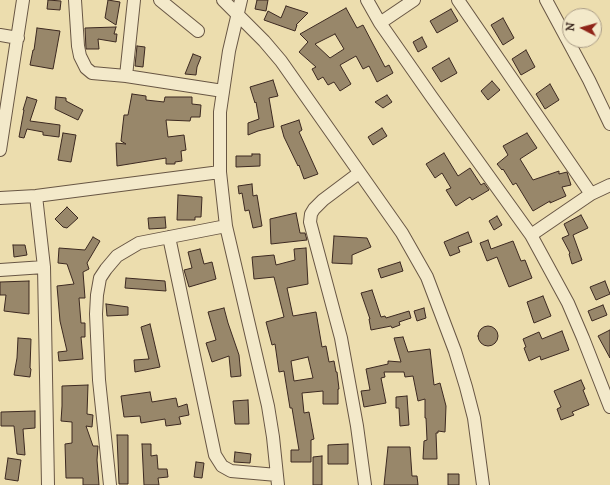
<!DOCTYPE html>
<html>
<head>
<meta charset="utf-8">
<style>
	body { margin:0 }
	#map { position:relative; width:610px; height:485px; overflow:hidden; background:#ecddae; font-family:"IM FELL DW Pica",serif }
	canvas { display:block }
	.north { position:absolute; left:562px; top:8px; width:40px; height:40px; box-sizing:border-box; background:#f3e9ca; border:1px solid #aa9c86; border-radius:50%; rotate:276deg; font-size:11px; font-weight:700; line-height:16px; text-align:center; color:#3c2921 }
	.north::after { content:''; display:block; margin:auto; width:14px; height:18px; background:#8f2418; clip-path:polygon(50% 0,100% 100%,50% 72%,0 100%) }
</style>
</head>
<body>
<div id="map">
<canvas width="610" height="485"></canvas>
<div class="north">N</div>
</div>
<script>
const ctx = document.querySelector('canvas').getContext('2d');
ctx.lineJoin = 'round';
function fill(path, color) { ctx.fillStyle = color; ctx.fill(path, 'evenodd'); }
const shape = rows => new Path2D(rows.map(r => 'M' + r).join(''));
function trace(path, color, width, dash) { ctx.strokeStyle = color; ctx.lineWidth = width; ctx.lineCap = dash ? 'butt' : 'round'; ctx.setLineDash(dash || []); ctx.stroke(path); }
const building = shape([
	[48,0,61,1,60,10,47,9,48,0],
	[108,0,120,2,116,25,105,18,108,0],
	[257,0,268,0,266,11,255,9,257,0],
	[286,6,308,13,296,25,297,25,295,31,264,20,268,11,281,18,286,6],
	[346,8,357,28,363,25,385,67,389,65,393,73,377,82,369,66,363,69,356,56,340,65,351,84,340,91,334,82,328,85,323,77,318,80,312,69,316,67,299,52,308,42,300,34,346,8],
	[335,34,344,49,330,58,315,44,335,34],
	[451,9,458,21,437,33,430,21,451,9],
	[503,18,514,38,503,45,491,25,503,18],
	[116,27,114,34,117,34,116,42,98,39,99,49,86,49,85,28,116,27],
	[37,28,60,31,53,69,30,65,33,50,34,50,37,28],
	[422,37,427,47,418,52,413,42,422,37],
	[137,46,145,47,143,67,135,66,137,46],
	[526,50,535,67,521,75,512,59,526,50],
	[193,54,201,57,197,67,196,75,185,74,193,54],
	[449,58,457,73,441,82,432,68,449,58],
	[273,80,278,96,269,98,274,127,258,131,248,135,248,123,259,119,256,102,255,103,250,87,273,80],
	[492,81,500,90,488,100,481,91,492,81],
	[550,84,559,100,545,109,536,94,550,84],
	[132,94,146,96,146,100,164,102,165,97,192,97,192,104,201,105,200,117,191,117,190,121,166,120,168,137,184,135,186,150,181,151,182,161,175,162,175,164,166,164,166,158,117,166,116,143,126,144,121,141,124,115,128,115,132,94],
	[387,95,392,102,383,108,375,102,387,95],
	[27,97,37,100,30,121,60,125,59,137,43,135,43,132,27,129,24,138,19,137,24,110,23,110,27,97],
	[56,97,66,98,66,101,83,110,78,120,55,109,56,97],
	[299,120,302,130,299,132,318,174,304,179,299,165,298,166,284,137,281,126,299,120],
	[382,128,387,136,373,145,368,137,382,128],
	[63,133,76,135,71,162,58,160,63,133],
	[527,133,537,148,520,159,533,180,559,171,559,174,567,172,571,185,562,187,566,196,550,203,550,201,533,211,516,183,513,185,503,169,502,170,497,164,508,155,503,146,527,133],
	[444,153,458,176,470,168,481,185,484,183,489,190,472,200,470,197,456,206,446,190,451,188,442,173,435,178,426,164,444,153],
	[252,154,260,154,260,166,236,167,236,156,252,156,252,154],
	[252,184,253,196,257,195,262,226,253,228,249,210,245,211,242,193,239,194,238,186,252,184],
	[178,195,202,197,201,217,195,217,195,220,177,220,178,195],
	[67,207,78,218,67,228,63,227,55,219,67,207],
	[296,213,300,233,305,233,307,240,271,244,270,219,296,213],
	[581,215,588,228,573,235,582,260,572,264,569,254,570,253,562,238,569,235,564,224,581,215],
	[497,216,502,225,494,230,489,221,497,216],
	[165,217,166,228,149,229,148,218,165,217],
	[468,232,472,242,458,247,460,252,450,256,444,242,468,232],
	[334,236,367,238,371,247,352,255,352,264,332,263,334,236],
	[93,237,100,241,87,263,89,269,83,272,85,298,79,298,81,323,85,323,85,337,81,337,83,359,59,361,58,352,67,351,60,321,57,286,74,284,67,264,58,263,59,248,85,250,93,237],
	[488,240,491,249,513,241,521,261,525,260,532,278,509,287,497,257,487,261,480,243,488,240],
	[13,245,25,245,27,255,14,257,13,245],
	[306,248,308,284,287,288,293,316,316,312,322,347,326,346,329,362,334,361,336,372,337,372,339,389,338,389,338,404,323,404,323,391,302,393,304,413,309,412,314,439,311,440,311,462,291,462,291,450,299,450,292,408,290,408,284,371,279,372,275,344,272,345,266,322,284,317,274,277,254,279,252,257,274,255,276,265,295,260,294,249,306,248],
	[308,357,313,378,294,381,291,361,308,357],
	[200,249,204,264,212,262,216,279,189,287,184,270,192,268,188,252,200,249],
	[400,262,403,271,381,278,378,269,400,262],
	[126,278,165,281,166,291,125,288,126,278],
	[29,281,29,314,4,311,6,295,0,295,0,282,29,281],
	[605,281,610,294,596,300,590,287,605,281],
	[372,290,381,317,385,316,386,318,409,311,411,318,399,322,400,325,392,328,391,326,371,330,369,319,370,319,361,293,372,290],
	[543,296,551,316,534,323,527,302,543,296],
	[106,304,128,307,128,315,107,316,106,304],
	[603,305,607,315,592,321,588,311,603,305],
	[224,308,228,323,239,355,241,376,231,377,229,356,212,362,206,343,216,340,208,312,224,308],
	[424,308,426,318,417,321,414,311,424,308],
	[150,324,160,367,135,372,134,360,149,359,141,327,150,324],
	'478 336a10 10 0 1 1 20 0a10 10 0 1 1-20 0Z',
	[610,330,610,358,598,336,610,330],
	[562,331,569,350,541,360,540,356,529,361,524,348,526,347,523,339,539,332,542,339,562,331],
	[403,337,408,352,430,349,434,385,440,383,446,406,445,432,438,431,438,433,436,433,437,459,423,459,424,441,427,440,426,418,425,418,425,399,418,401,413,376,405,377,404,372,384,372,385,377,381,378,386,403,364,407,361,391,370,390,366,369,388,364,388,361,401,362,394,338,403,337],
	[18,338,31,339,30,368,31,369,30,377,14,375,17,358,18,338],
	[581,380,585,389,583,390,589,405,572,412,574,415,561,420,557,409,561,407,554,391,581,380],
	[88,385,87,414,93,415,92,427,86,426,93,446,98,446,97,460,99,485,83,485,83,478,66,478,65,444,72,443,72,422,61,421,62,406,62,386,88,385],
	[150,392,152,402,176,398,178,407,187,404,189,415,179,417,181,424,166,426,165,419,141,423,140,416,124,417,121,396,150,392],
	[407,396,409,425,400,426,399,408,396,408,396,397,407,396],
	[248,400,249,424,235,424,233,401,248,400],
	[35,411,35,428,23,429,25,455,17,454,14,426,1,426,1,412,35,411],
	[117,435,128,435,128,484,119,484,117,435],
	[142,444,151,444,151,456,157,455,158,469,167,469,168,477,158,478,159,485,144,485,142,444],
	[348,444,348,464,328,464,328,445,348,444],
	[388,447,410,447,412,476,417,476,418,485,384,485,388,447],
	[235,452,251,454,250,463,234,462,235,452],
	[322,456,322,485,313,485,313,457,322,456],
	[8,458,21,460,18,481,5,479,8,458],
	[196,462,204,463,202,478,194,477,196,462],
	[448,474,459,474,459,485,448,485,448,474]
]);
fill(building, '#98876a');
trace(building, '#3c2921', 1);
const minor = shape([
	[75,0,78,46,80,56,86,68,92,73,126,76,223,91],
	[160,0,198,31],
	[223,0,264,41,281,61,402,233,427,277,455,351,466,387,474,418,483,485],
	[241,0,229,51,220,112,220,172,226,226,268,406,273,437,278,485],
	[367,0,380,23,431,96,531,235,568,303,583,338,610,407],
	[458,0,591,194],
	[546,0,589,80,610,124],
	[380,23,414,0],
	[0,35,18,38],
	[126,76,134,0],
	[0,150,23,0],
	[359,173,323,200,314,209,311,214,310,222,341,338,357,426,365,485],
	[36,196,44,267,48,485],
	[0,198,36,196,220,172],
	[531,235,591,194,610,185],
	[169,237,215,455,222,466,231,471,277,475],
	[0,270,44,267],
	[110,485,99,380,96,314,97,295,100,278,106,269,117,256,139,243,226,226]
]);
trace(minor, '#685644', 14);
trace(minor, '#f3e9ca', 12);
</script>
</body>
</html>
